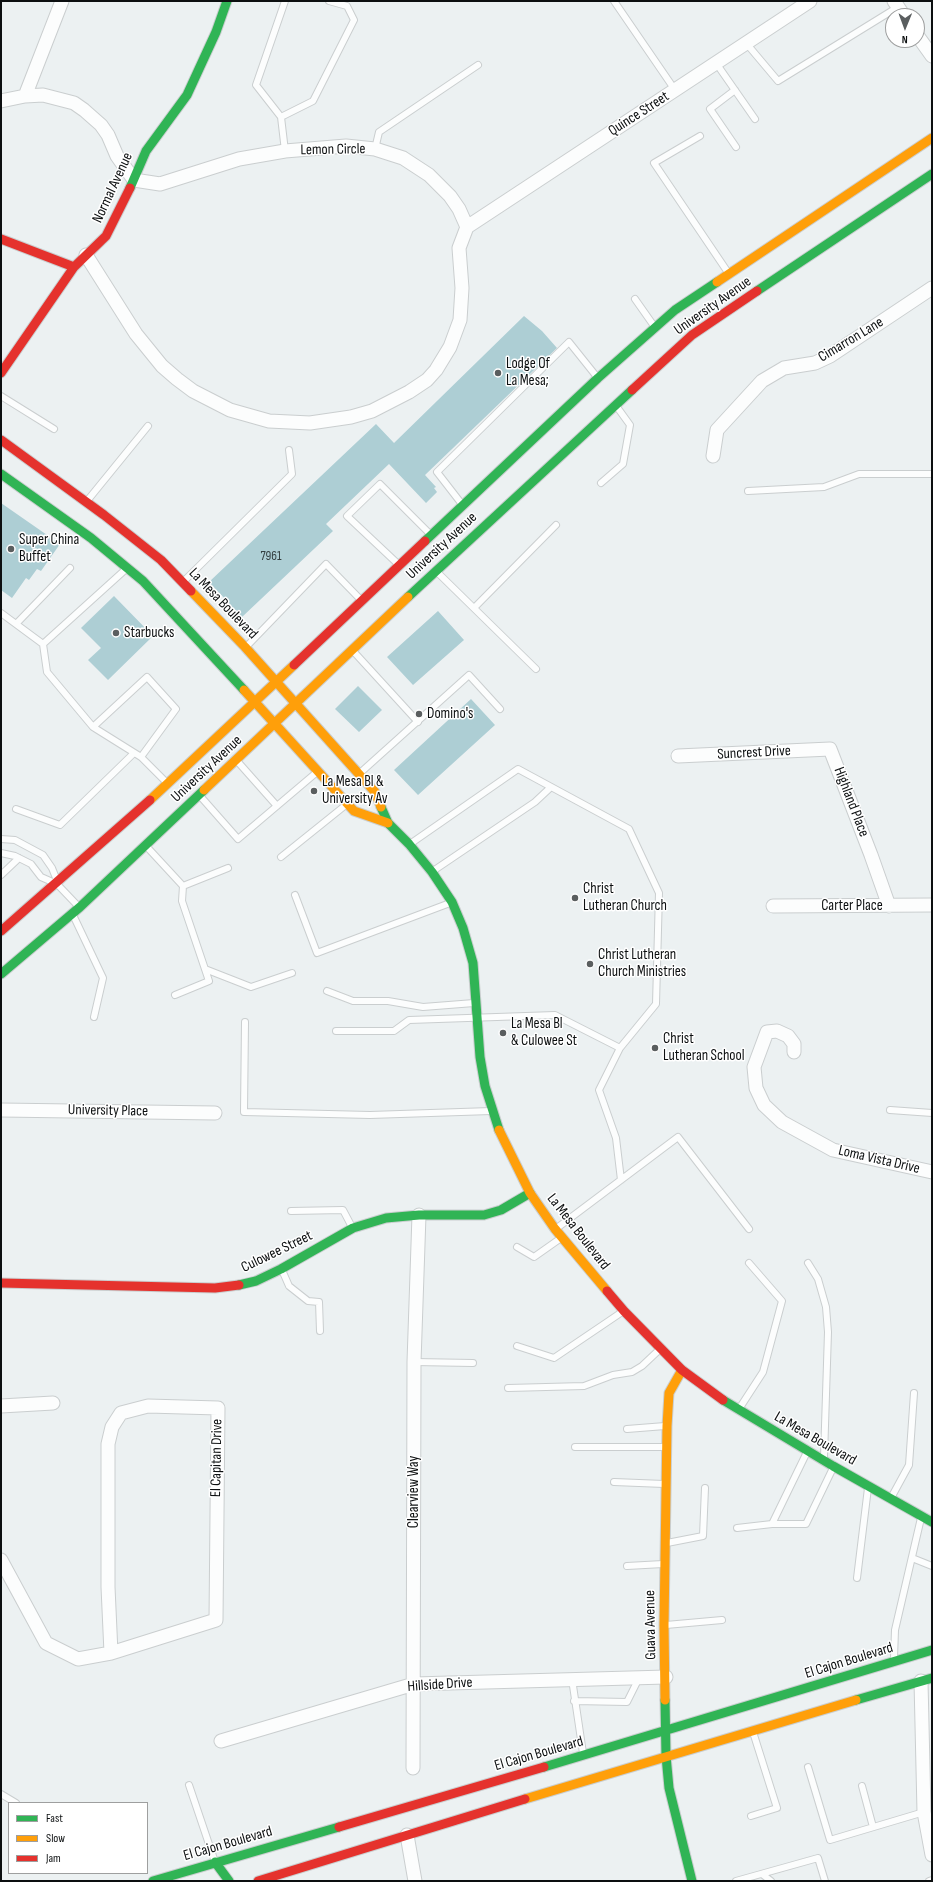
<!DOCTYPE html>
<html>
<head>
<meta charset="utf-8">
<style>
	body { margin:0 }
	#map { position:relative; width:933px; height:1882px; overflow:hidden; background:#ecf1f2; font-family:"Sofia Sans Condensed",sans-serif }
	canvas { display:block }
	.frame { position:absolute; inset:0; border:2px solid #0c0f10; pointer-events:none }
	.legend { position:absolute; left:8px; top:1802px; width:140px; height:72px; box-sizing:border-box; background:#fff; border:1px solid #9e9f9f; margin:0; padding:5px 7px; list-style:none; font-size:12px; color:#0c0f10 }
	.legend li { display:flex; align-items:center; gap:8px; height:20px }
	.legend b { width:20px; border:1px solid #9e9f9f }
	.north { position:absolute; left:885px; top:8px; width:40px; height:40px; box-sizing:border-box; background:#fff; border:1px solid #9e9f9f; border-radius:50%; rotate:181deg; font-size:11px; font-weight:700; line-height:16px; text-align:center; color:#0c0f10 }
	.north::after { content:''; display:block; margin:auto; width:14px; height:18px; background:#5a5e5f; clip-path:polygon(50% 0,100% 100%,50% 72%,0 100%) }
</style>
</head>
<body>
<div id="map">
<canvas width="933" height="1882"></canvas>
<div class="frame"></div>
<ul class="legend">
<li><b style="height:5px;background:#30b455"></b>Fast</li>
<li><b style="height:5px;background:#ff9f0a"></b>Slow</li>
<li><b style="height:5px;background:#e5322d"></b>Jam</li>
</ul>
<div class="north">N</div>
</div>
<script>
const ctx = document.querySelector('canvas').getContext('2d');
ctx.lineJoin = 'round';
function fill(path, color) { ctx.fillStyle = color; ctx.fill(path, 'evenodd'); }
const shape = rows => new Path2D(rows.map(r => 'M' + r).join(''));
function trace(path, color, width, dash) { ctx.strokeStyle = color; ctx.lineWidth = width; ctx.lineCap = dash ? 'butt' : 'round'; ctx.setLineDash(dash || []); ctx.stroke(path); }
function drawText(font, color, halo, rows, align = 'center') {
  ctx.font = font + ' "Sofia Sans Condensed",sans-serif'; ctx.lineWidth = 3; ctx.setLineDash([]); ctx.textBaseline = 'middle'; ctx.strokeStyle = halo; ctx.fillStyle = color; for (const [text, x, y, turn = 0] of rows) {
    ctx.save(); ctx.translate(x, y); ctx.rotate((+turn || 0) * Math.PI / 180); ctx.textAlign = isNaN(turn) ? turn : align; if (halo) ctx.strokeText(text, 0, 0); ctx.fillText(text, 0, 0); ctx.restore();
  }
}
fill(shape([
	[524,316,542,331,557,348,425,475,436,487,434,488,437,492,426,503,389,464,326,524,333,531,242,617,209,582,376,424,394,443],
	[1,503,60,544,41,571,37,569,29,580,26,578,12,598,1,590],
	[114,596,153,636,108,680,88,660,101,648,81,628],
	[438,611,464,640,413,685,387,657],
	[358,686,382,710,359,732,335,709],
	[471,699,495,725,418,795,394,770]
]), '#adced4');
const lane = shape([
	[285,1,256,85,281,117,285,151],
	[614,1,675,90],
	[746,43,778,81,898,7],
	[716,63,755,119],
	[735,90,710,109,736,147],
	[281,117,313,101,354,20,347,6,329,1],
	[700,136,654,163,727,271],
	[375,149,379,132,478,65],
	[635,299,654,326],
	[1,396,54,429],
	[601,483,623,464,630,425,617,407],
	[748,491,824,487,859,474,932,474],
	[87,501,148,426],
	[461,503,437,472,569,342,597,377],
	[398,564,347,516,380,484,429,533],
	[437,572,536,669],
	[184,581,292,474,289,450],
	[474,608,556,525],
	[1,613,43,644,47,672,93,727,141,757,166,782],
	[16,624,70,568],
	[43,644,126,569],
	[247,646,326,564,360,599],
	[354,652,418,722],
	[93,727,147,677,176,709,141,757],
	[238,762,277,806],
	[360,773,469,675,500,709],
	[201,797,238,839,317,772],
	[16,809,60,825,134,753],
	[1,839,15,840,43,855,52,868,56,878],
	[147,847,183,886,182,901,209,981,175,995],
	[1,853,15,856,31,864,41,877,57,884,78,906],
	[281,857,347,804],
	[433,871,535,802,551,787],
	[1,875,19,858],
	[183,886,228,868],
	[295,895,317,953,450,903],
	[74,917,103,978,94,1017],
	[205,969,251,987,292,973],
	[327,991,353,1001,388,1001,423,1007,474,1003],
	[245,1022,244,1112,370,1115,491,1111],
	[336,1031,394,1031,409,1020,555,1015,620,1048,656,1004,659,893,629,829,518,769,410,844],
	[620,1048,599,1090,616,1138,621,1180],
	[890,1110,932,1113],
	[291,1211,343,1210,352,1227],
	[557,1228,678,1137,749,1229],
	[517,1247,534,1257,561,1238],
	[808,1263,818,1279,826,1307,828,1332,824,1457],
	[282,1270,289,1286,308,1301,319,1302,320,1331],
	[517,1346,554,1358,622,1312],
	[414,1362,473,1363],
	[508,1388,584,1386,613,1375,632,1372,642,1366,659,1350],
	[739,1409,763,1372,782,1301,749,1263],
	[627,1429,665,1426],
	[575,1447,665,1447],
	[614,1482,664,1484],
	[891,1498,909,1465,914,1393],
	[772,1524,806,1524,833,1468],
	[737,1528,772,1524,807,1452],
	[667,1543,703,1536,705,1488],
	[912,1558,932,1566],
	[627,1566,663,1564],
	[857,1578,868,1488],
	[666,1625,722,1620],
	[894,1658,895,1630,921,1518],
	[572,1679,583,1753],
	[574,1701,627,1702,639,1678],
	[808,1767,830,1840,924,1812],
	[189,1785,214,1859],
	[862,1786,873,1827],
	[1,1794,16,1803],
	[751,1816,777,1808,753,1732],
	[762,1874,771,1881],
	[736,1881,818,1858,825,1881],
	[929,1881,932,1880]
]);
const street = shape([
	[894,1,904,16],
	[917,35,932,56],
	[25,96,62,1],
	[1,101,25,96,43,95,74,103,84,110,101,125,108,135,117,156,134,180,160,184,239,159,285,151,346,146,375,149,403,158,429,175,450,196,459,209,467,227,459,248,462,288,460,320,450,347,436,370,427,380,409,392,372,411,351,417,310,423,269,421,230,410,193,391,177,379,162,366,136,334,86,255],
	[467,227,810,1],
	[713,456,717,430,762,381,784,368,815,363,830,356,932,288],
	[678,756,830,749,871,855,889,906],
	[773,906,932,905],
	[794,1052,794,1044,788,1036,777,1031,767,1032,754,1067,756,1088,764,1105,782,1122,833,1150,932,1172],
	[1,1110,215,1113],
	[1,1406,53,1403],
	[1,1560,46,1643,78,1659,111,1653,216,1620,218,1408,148,1406,121,1413,112,1427,108,1444,108,1587,111,1653],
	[921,1681,924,1812,932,1855],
	[221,1741,414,1684,666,1677],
	[413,1768,414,1362,419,1215],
	[407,1835,415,1881]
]);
const fast = shape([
	[130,188,146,151,187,95,216,32,227,1],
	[757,291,932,174],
	[1,474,91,538,143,581,244,690],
	[425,541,598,378,675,310,717,282],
	[408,597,632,390],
	[381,807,388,823,409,844,432,872,452,902,463,928,473,963,480,1057,485,1086,499,1130],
	[1,974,80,907,204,790],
	[239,1285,256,1281,281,1269,353,1228,386,1218,419,1215,484,1215,501,1210,530,1193],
	[723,1400,833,1466,932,1522],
	[665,1700,666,1756,669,1788,692,1881],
	[856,1700,932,1678],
	[544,1767,932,1650],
	[215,1862,229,1881],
	[153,1881,339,1827]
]);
const slow = shape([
	[717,282,932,138],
	[191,591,245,647,375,792,381,807],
	[244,690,354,811,388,823],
	[204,790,408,597],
	[150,800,294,665],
	[499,1130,530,1193,555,1229,607,1291],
	[665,1700,664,1625,667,1426,669,1393,682,1370],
	[525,1799,856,1700]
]);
const jam = shape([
	[1,239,74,267],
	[1,373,74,267,106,236,130,188],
	[632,390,692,335,757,291],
	[1,440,104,515,161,560,191,591],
	[294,665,425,541],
	[1,931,150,800],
	[1,1283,215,1288,239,1285],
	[607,1291,624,1311,682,1370,723,1400],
	[339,1827,544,1767],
	[258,1881,525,1799]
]);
trace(lane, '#cacecf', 8);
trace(street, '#cacecf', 15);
trace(fast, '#cacecf', 11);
trace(slow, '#cacecf', 11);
trace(jam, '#cacecf', 11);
trace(lane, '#fcfdfd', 6);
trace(street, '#fcfdfd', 13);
trace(fast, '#30b455', 9);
trace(slow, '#ff9f0a', 9);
trace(jam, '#e5322d', 9);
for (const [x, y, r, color] of [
	[498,373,4,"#5a5e5f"],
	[11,549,4,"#5a5e5f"],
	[116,633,4,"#5a5e5f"],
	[419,714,4,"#5a5e5f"],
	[314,791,4,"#5a5e5f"],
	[575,898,4,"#5a5e5f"],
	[590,964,4,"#5a5e5f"],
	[503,1033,4,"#5a5e5f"],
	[655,1048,4,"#5a5e5f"]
]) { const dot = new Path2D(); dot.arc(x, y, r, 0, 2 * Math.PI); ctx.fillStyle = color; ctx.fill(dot); trace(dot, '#fff', 1.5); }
drawText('13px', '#343f41', null, [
	["7961",271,557]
]);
drawText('15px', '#0c0f10', '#fff', [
	["Quince Street",639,114,-33],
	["Lemon Circle",333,150,-1],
	["Normal Avenue",113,188,-65],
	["University Avenue",713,306,-35],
	["Cimarron Lane",851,340,-31],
	["University Avenue",442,546,-43],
	["La Mesa Boulevard",223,604,46],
	["Suncrest Drive",754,753,-3],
	["University Avenue",207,769,-43],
	["Highland Place",851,802,69],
	["Carter Place",852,906],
	["University Place",108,1111,1],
	["Loma Vista Drive",879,1160,13],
	["La Mesa Boulevard",578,1232,52],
	["Culowee Street",277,1252,-26],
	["La Mesa Boulevard",815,1439,30],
	["El Capitan Drive",217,1458,-89],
	["Clearview Way",414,1492,-90],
	["Guava Avenue",651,1625,-91],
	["El Cajon Boulevard",849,1661,-17],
	["Hillside Drive",440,1685,-4],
	["El Cajon Boulevard",539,1754,-16],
	["El Cajon Boulevard",228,1844,-16]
]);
drawText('15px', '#0c0f10', '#fff', [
	["Lodge Of",506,364],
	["La Mesa;",506,381],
	["Super China",19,540],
	["Buffet",19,557],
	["Starbucks",124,633],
	["Domino's",427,714],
	["La Mesa Bl &",322,782],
	["University Av",322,799],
	["Christ",583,889],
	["Lutheran Church",583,906],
	["Christ Lutheran",598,955],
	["Church Ministries",598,972],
	["La Mesa Bl",511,1024],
	["& Culowee St",511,1041],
	["Christ",663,1039],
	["Lutheran School",663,1056]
], 'left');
</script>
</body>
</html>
